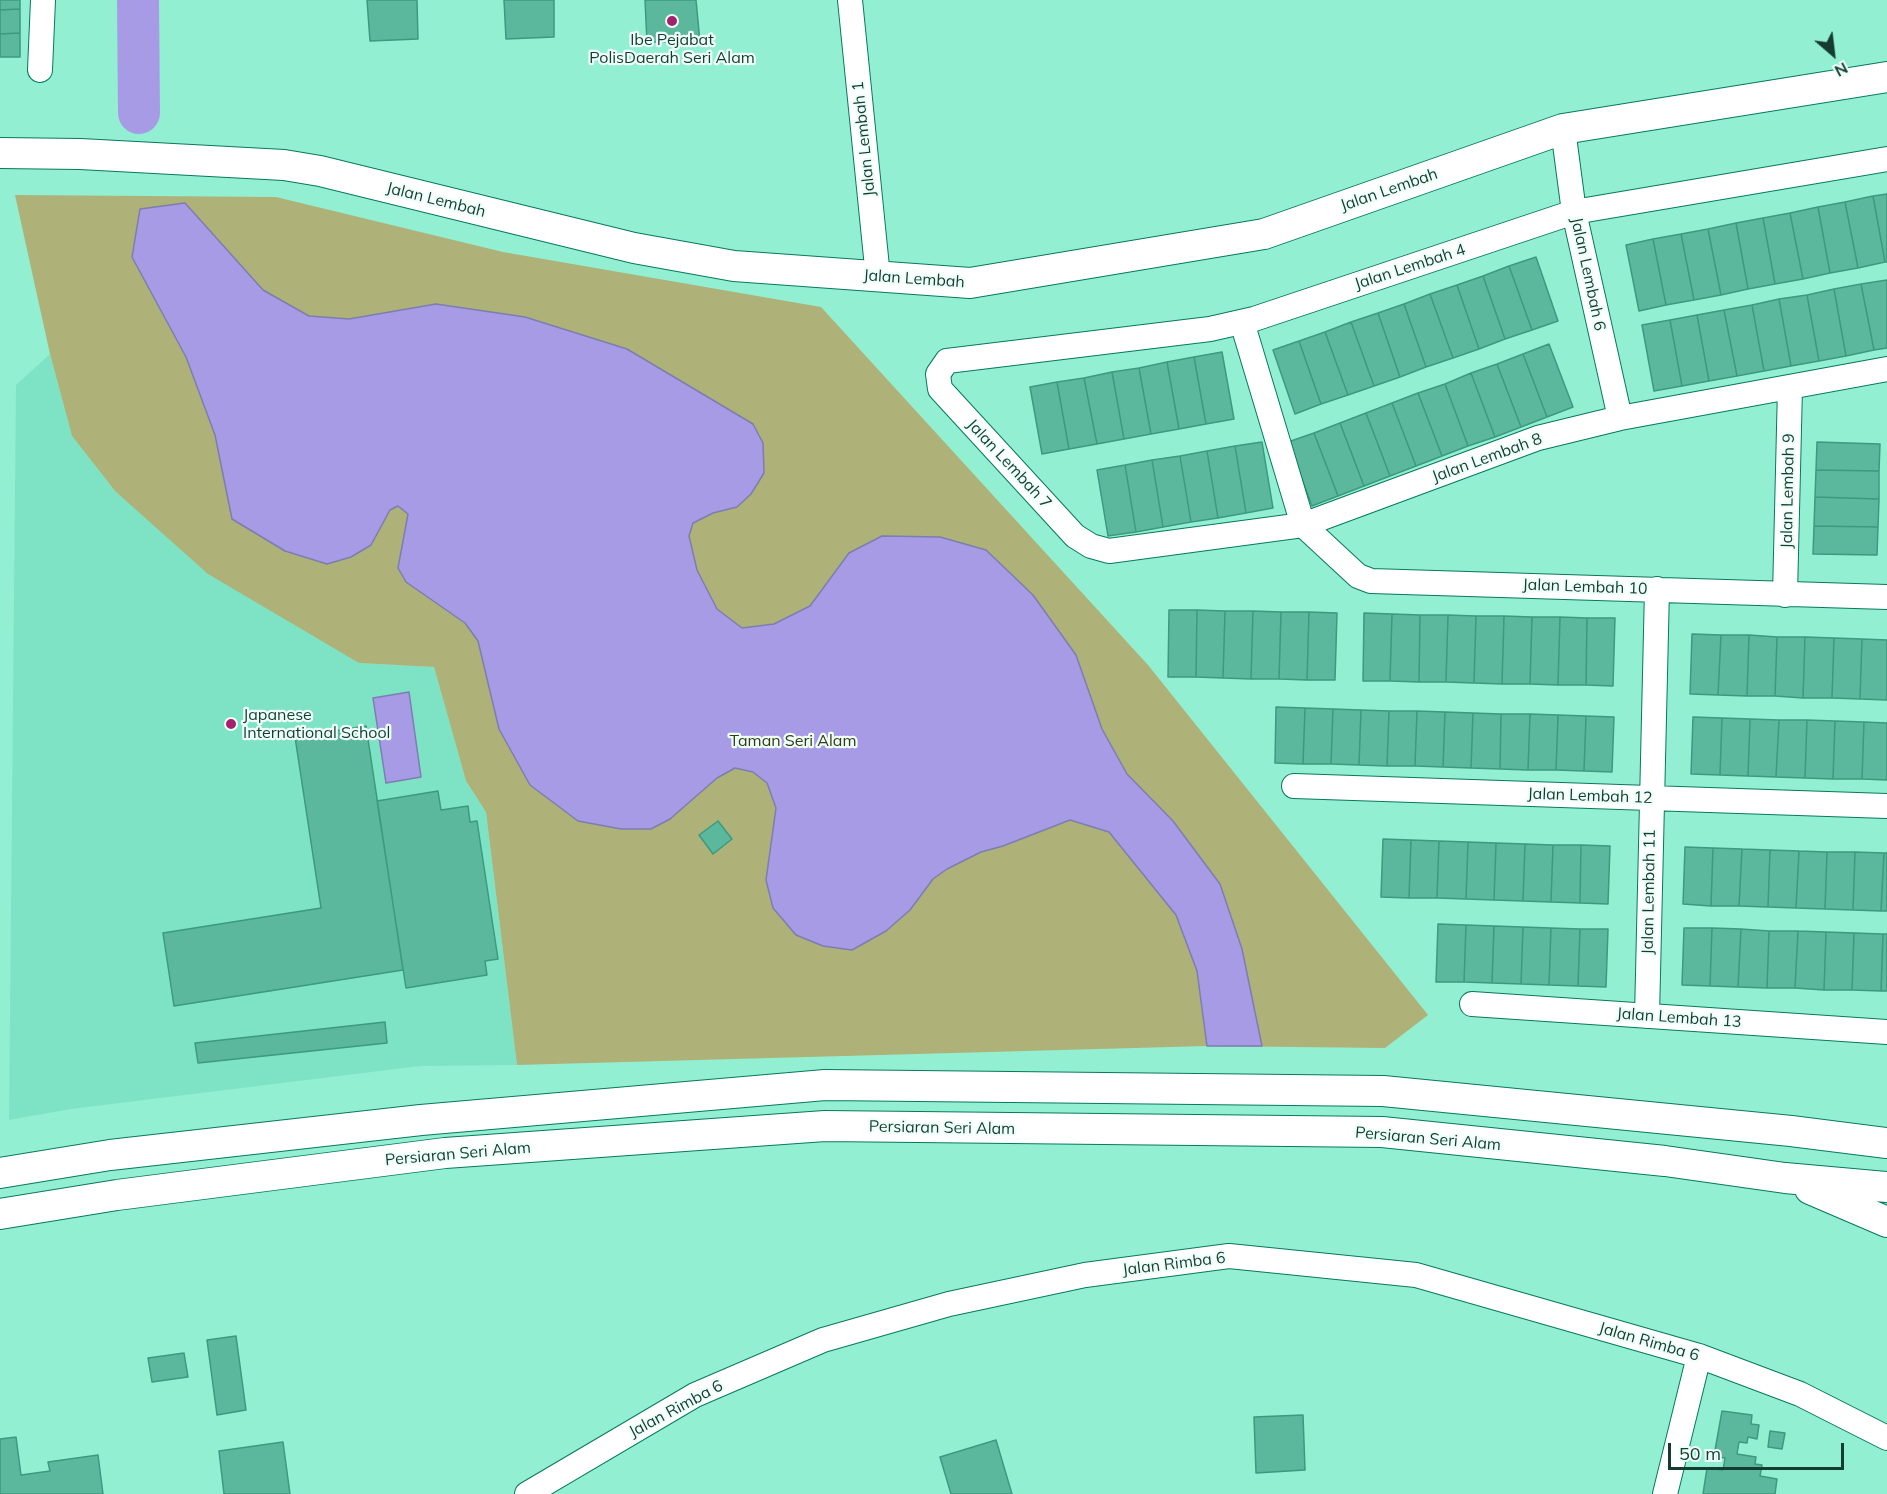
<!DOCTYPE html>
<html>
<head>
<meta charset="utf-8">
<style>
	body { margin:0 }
	#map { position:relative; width:1887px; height:1494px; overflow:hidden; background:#93efd1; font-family:Mulish,sans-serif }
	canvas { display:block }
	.north { position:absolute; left:1803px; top:24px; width:60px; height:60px; -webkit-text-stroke:4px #eefff9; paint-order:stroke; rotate:152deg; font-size:16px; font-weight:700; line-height:24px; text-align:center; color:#153c31 }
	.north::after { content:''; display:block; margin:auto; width:21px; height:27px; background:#153c31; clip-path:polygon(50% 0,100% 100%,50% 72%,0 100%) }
	.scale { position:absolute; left:1668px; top:1443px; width:176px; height:27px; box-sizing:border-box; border:3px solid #153c31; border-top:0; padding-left:8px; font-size:18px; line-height:21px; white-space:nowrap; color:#153c31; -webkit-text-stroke:4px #eefff9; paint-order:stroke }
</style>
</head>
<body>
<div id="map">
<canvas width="1887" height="1494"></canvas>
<div class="north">N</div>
<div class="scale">50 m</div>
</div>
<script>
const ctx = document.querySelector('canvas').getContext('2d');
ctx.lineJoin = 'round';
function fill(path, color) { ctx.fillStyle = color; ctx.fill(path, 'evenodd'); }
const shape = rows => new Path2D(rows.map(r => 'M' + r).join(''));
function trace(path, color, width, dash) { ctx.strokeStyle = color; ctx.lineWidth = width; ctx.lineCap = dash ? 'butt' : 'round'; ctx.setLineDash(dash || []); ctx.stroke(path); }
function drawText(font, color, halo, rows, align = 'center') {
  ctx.font = font + ' Mulish,sans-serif'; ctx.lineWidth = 4.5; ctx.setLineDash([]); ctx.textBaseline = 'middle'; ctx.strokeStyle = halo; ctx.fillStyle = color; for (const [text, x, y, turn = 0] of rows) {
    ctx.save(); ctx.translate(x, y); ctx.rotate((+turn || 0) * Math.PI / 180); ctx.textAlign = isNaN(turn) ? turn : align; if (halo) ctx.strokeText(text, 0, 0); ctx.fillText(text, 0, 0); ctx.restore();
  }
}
fill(shape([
	[50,354,72,436,115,491,359,663,434,667,466,781,486,812,517,1065,420,1066,71,1109,9,1120,16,385]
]), '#7ee3c4');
fill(shape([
	[15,195,276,197,503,252,821,307,1148,665,1428,1015,1385,1048,1207,1046,517,1065,486,812,466,781,434,667,359,663,208,574,115,491,72,436,50,354]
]), '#aeb278');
const water = shape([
	[185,203,263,290,309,316,349,319,436,304,525,317,627,349,753,424,763,443,764,473,751,494,737,507,713,513,693,523,689,536,697,570,717,609,742,628,774,624,810,606,849,553,882,536,940,537,986,550,1033,595,1076,655,1102,729,1127,774,1173,821,1220,884,1242,949,1262,1046,1207,1046,1197,971,1176,915,1109,832,1070,820,1003,846,981,852,947,869,933,879,910,910,886,931,852,950,823,946,796,935,773,908,766,880,776,808,767,783,753,772,735,768,717,778,670,819,651,829,621,829,578,821,530,785,499,729,478,641,465,623,406,582,398,568,408,514,398,506,390,510,371,545,351,557,327,564,285,551,232,519,215,435,186,357,132,257,140,209,185,203],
	[409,692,421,777,386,783,373,698,409,692]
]);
fill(water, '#a89be6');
trace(water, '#7c7eb0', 1.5);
trace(shape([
	[138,0,139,113]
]), '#a89be6', 42);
const building = shape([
	[0,0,20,0,20,9,0,10,0,0],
	[367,0,417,0,418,39,370,41,367,0],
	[504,0,554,0,554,37,506,39,504,0],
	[645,0,696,0,700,42,647,42,645,0],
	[20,9,20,33,0,34,0,10,20,9],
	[20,33,20,57,0,57,0,34,20,33],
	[1887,194,1887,262,1885,262,1873,196,1887,194],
	[1873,196,1885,262,1858,268,1845,202,1873,196],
	[1845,202,1858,268,1830,273,1818,207,1845,202],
	[1818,207,1830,273,1803,279,1790,213,1818,207],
	[1790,213,1803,279,1775,284,1763,218,1790,213],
	[1763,218,1775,284,1748,289,1736,223,1763,218],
	[1736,223,1748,289,1721,295,1708,229,1736,223],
	[1708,229,1721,295,1694,300,1681,234,1708,229],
	[1681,234,1694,300,1666,305,1653,239,1681,234],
	[1653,239,1666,305,1639,311,1626,245,1653,239],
	[1536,257,1558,321,1532,330,1509,266,1536,257],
	[1509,266,1532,330,1505,339,1483,276,1509,266],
	[1483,276,1505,339,1479,349,1457,285,1483,276],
	[1887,280,1887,348,1874,350,1861,284,1887,280],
	[1861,284,1874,350,1846,356,1834,289,1861,284],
	[1457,285,1479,349,1453,358,1430,294,1457,285],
	[1834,289,1846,356,1819,361,1807,295,1834,289],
	[1430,294,1453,358,1426,367,1404,304,1430,294],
	[1807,295,1819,361,1791,366,1779,299,1807,295],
	[1779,299,1791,366,1764,371,1752,305,1779,299],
	[1404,304,1426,367,1400,377,1378,313,1404,304],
	[1752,305,1764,371,1737,376,1724,310,1752,305],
	[1724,310,1737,376,1709,381,1697,315,1724,310],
	[1378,313,1400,377,1374,386,1351,322,1378,313],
	[1697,315,1709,381,1682,386,1670,320,1697,315],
	[1670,320,1682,386,1654,391,1642,325,1670,320],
	[1351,322,1374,386,1348,395,1325,332,1351,322],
	[1325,332,1348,395,1321,404,1299,341,1325,332],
	[1299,341,1321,404,1295,414,1273,350,1299,341],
	[1549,344,1573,407,1547,417,1523,354,1549,344],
	[1222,352,1234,419,1206,424,1194,357,1222,352],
	[1523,354,1547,417,1521,427,1497,364,1523,354],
	[1194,357,1206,424,1179,429,1167,362,1194,357],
	[1167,362,1179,429,1151,434,1139,368,1167,362],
	[1497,364,1521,427,1495,437,1471,373,1497,364],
	[1139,368,1151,434,1124,439,1112,372,1139,368],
	[1112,372,1124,439,1097,444,1084,378,1112,372],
	[1471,373,1495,437,1468,446,1445,384,1471,373],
	[1084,378,1097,444,1069,449,1057,382,1084,378],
	[1057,382,1069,449,1042,454,1030,387,1057,382],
	[1445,384,1468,446,1442,456,1418,393,1445,384],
	[1418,393,1442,456,1416,466,1392,403,1418,393],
	[1392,403,1416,466,1390,476,1366,413,1392,403],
	[1366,413,1390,476,1364,486,1340,423,1366,413],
	[1340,423,1364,486,1338,496,1314,433,1340,423],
	[1314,433,1338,496,1312,506,1288,442,1314,433],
	[1262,442,1273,508,1246,513,1235,446,1262,442],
	[1817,442,1880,444,1879,471,1816,470,1817,442],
	[1235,446,1246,513,1218,518,1207,451,1235,446],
	[1207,451,1218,518,1191,522,1180,456,1207,451],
	[1180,456,1191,522,1163,527,1152,460,1180,456],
	[1152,460,1163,527,1136,532,1125,465,1152,460],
	[1125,465,1136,532,1108,536,1097,470,1125,465],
	[1816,470,1879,471,1879,499,1815,497,1816,470],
	[1815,497,1879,499,1878,527,1814,526,1815,497],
	[1814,526,1878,527,1877,555,1813,554,1814,526],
	[1169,610,1197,610,1196,677,1168,677,1169,610],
	[1197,610,1225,611,1223,678,1196,677,1197,610],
	[1225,611,1253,611,1251,679,1223,678,1225,611],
	[1253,611,1281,612,1279,679,1251,679,1253,611],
	[1281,612,1309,612,1307,680,1279,679,1281,612],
	[1309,612,1337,613,1335,680,1307,680,1309,612],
	[1364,613,1392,614,1390,681,1363,681,1364,613],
	[1392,614,1420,615,1419,682,1390,681,1392,614],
	[1420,615,1448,615,1446,682,1419,682,1420,615],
	[1448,615,1476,616,1474,683,1446,682,1448,615],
	[1476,616,1504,616,1502,684,1474,683,1476,616],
	[1504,616,1532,617,1530,684,1502,684,1504,616],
	[1532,617,1560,617,1558,685,1530,684,1532,617],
	[1560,617,1587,618,1586,685,1558,685,1560,617],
	[1587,618,1615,618,1613,686,1586,685,1587,618],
	[1692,634,1721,635,1718,695,1690,694,1692,634],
	[1721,635,1749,635,1747,696,1718,695,1721,635],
	[1749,635,1777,637,1775,696,1747,696,1749,635],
	[1777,637,1805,637,1803,698,1775,696,1777,637],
	[1805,637,1834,638,1832,698,1803,698,1805,637],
	[1834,638,1862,639,1860,699,1832,698,1834,638],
	[1862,639,1887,640,1887,700,1860,699,1862,639],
	[1276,707,1305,708,1303,764,1275,763,1276,707],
	[1305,708,1333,709,1331,764,1303,764,1305,708],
	[1333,709,1361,710,1359,765,1331,764,1333,709],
	[1361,710,1389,711,1387,766,1359,765,1361,710],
	[1389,711,1417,711,1415,766,1387,766,1389,711],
	[1417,711,1445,712,1443,767,1415,766,1417,711],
	[1445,712,1473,713,1471,768,1443,767,1445,712],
	[1473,713,1501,714,1500,769,1471,768,1473,713],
	[1501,714,1530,714,1528,770,1500,769,1501,714],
	[1530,714,1558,715,1556,770,1528,770,1530,714],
	[1558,715,1586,716,1584,771,1556,770,1558,715],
	[1586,716,1614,717,1612,772,1584,771,1586,716],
	[1693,717,1722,718,1720,775,1691,774,1693,717],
	[1722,718,1750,719,1748,776,1720,775,1722,718],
	[1750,719,1779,720,1776,777,1748,776,1750,719],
	[1779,720,1807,720,1805,778,1776,777,1779,720],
	[1807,720,1835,721,1833,779,1805,778,1807,720],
	[1835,721,1864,722,1862,779,1833,779,1835,721],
	[1864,722,1887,723,1887,780,1862,779,1864,722],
	[366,726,403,970,174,1006,163,933,321,908,295,737,366,726],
	[438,791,441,810,468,806,470,822,477,821,498,959,485,961,487,975,406,988,377,801,438,791],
	[718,821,732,839,713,854,699,835,718,821],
	[1383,839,1411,840,1409,898,1381,897,1383,839],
	[1411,840,1439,841,1437,898,1409,898,1411,840],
	[1439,841,1468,842,1466,899,1437,898,1439,841],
	[1468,842,1496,843,1494,900,1466,899,1468,842],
	[1496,843,1525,844,1523,901,1494,900,1496,843],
	[1525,844,1553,845,1551,902,1523,901,1525,844],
	[1553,845,1581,845,1580,903,1551,902,1553,845],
	[1581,845,1610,846,1608,904,1580,903,1581,845],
	[1685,847,1713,848,1711,906,1683,904,1685,847],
	[1713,848,1742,849,1739,906,1711,906,1713,848],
	[1742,849,1770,850,1768,907,1739,906,1742,849],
	[1770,850,1799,851,1796,908,1768,907,1770,850],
	[1799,851,1827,852,1825,909,1796,908,1799,851],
	[1827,852,1855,852,1853,910,1825,909,1827,852],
	[1855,852,1884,853,1881,911,1853,910,1855,852],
	[1884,853,1887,853,1887,911,1881,911,1884,853],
	[1438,924,1466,925,1464,982,1436,982,1438,924],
	[1466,925,1494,926,1492,983,1464,982,1466,925],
	[1494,926,1523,927,1521,984,1492,983,1494,926],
	[1523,927,1551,928,1549,985,1521,984,1523,927],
	[1551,928,1580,929,1578,986,1549,985,1551,928],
	[1684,928,1712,928,1710,986,1682,985,1684,928],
	[1712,928,1741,929,1738,987,1710,986,1712,928],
	[1580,929,1608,929,1606,987,1578,986,1580,929],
	[1741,929,1769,931,1767,988,1738,987,1741,929],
	[1769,931,1798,931,1795,988,1767,988,1769,931],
	[1798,931,1826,932,1824,990,1795,988,1798,931],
	[1826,932,1854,933,1852,990,1824,990,1826,932],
	[1854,933,1883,934,1881,991,1852,990,1854,933],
	[1883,934,1887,934,1887,991,1881,991,1883,934],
	[385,1022,387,1043,198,1063,195,1043,385,1022],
	[236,1336,246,1410,217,1415,207,1340,236,1336],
	[184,1353,188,1377,152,1382,148,1358,184,1353],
	[1722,1411,1752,1415,1751,1424,1759,1425,1757,1439,1748,1437,1747,1443,1739,1442,1737,1454,1756,1457,1755,1464,1762,1465,1760,1476,1777,1479,1775,1494,1703,1494,1707,1468,1723,1470,1725,1458,1714,1456,1722,1411],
	[1303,1415,1305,1470,1256,1473,1254,1417,1303,1415],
	[1770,1431,1785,1433,1782,1449,1768,1447,1770,1431],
	[16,1437,21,1475,50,1471,48,1462,98,1455,103,1494,0,1494,0,1439,16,1437],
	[996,1440,1012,1494,951,1494,940,1457,996,1440],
	[283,1442,290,1494,224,1494,219,1451,283,1442]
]);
fill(building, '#5bb89c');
trace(building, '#3b9a7f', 1.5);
const minor = shape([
	[850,0,878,277],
	[40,70,43,0],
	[1563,129,1574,212,1620,418],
	[1887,159,1574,212,1254,319,1210,329,947,361,938,374,940,389,1075,536,1091,546,1109,551,1303,525,1538,438,1620,418,1887,369],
	[1242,322,1303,525,1358,576,1371,581,1887,597],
	[1785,595,1790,387],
	[1294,786,1887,806],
	[1472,1004,1887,1032],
	[1647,1016,1657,589],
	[527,1494,695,1395,823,1340,949,1304,1085,1275,1229,1256,1416,1275,1699,1356,1800,1394,1887,1438],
	[1665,1494,1699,1356]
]);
const tertiary = shape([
	[0,153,80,154,284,165,320,171,634,248,734,266,970,283,1264,234,1563,129,1887,77],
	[0,1173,110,1155,421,1120,825,1085,1383,1091,1791,1131,1887,1143],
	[1810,1189,1887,1222],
	[0,1214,117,1195,445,1153,825,1126,1382,1132,1665,1161,1785,1178,1887,1187]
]);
trace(minor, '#06795f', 26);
trace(tertiary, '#06795f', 32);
trace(minor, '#fff', 24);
trace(tertiary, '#fff', 30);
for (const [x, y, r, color] of [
	[672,21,6,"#a5216d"],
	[231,724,6,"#a5216d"]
]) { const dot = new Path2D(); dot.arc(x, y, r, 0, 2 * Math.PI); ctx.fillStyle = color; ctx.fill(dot); trace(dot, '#eefff9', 2); }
drawText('16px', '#153c31', '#eefff9', [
	["Ibe Pejabat",672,40],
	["PolisDaerah Seri Alam",672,58],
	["Japanese",243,715,"left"],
	["International School",243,733,"left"]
]);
drawText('16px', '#153c31', '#eefff9', [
	["Jalan Lembah 1",864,139,-96],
	["Jalan Lembah",1389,190,-19],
	["Jalan Lembah",436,200,14],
	["Jalan Lembah 4",1410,267,-18],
	["Jalan Lembah 6",1588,274,78],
	["Jalan Lembah",914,279,4],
	["Jalan Lembah 8",1487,458,-20],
	["Jalan Lembah 7",1009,464,47],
	["Jalan Lembah 9",1788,491,-89],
	["Jalan Lembah 10",1585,587,2],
	["Jalan Lembah 12",1590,796,2],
	["Jalan Lembah 11",1649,892,-89],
	["Jalan Lembah 13",1679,1018,4],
	["Persiaran Seri Alam",942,1128,1],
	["Persiaran Seri Alam",1428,1139,5],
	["Persiaran Seri Alam",458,1154,-5],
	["Jalan Rimba 6",1174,1264,-7],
	["Jalan Rimba 6",1649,1342,16],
	["Jalan Rimba 6",676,1409,-28]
]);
drawText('16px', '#373914', '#eefff9', [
	["Taman Seri Alam",793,741]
]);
</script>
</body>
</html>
